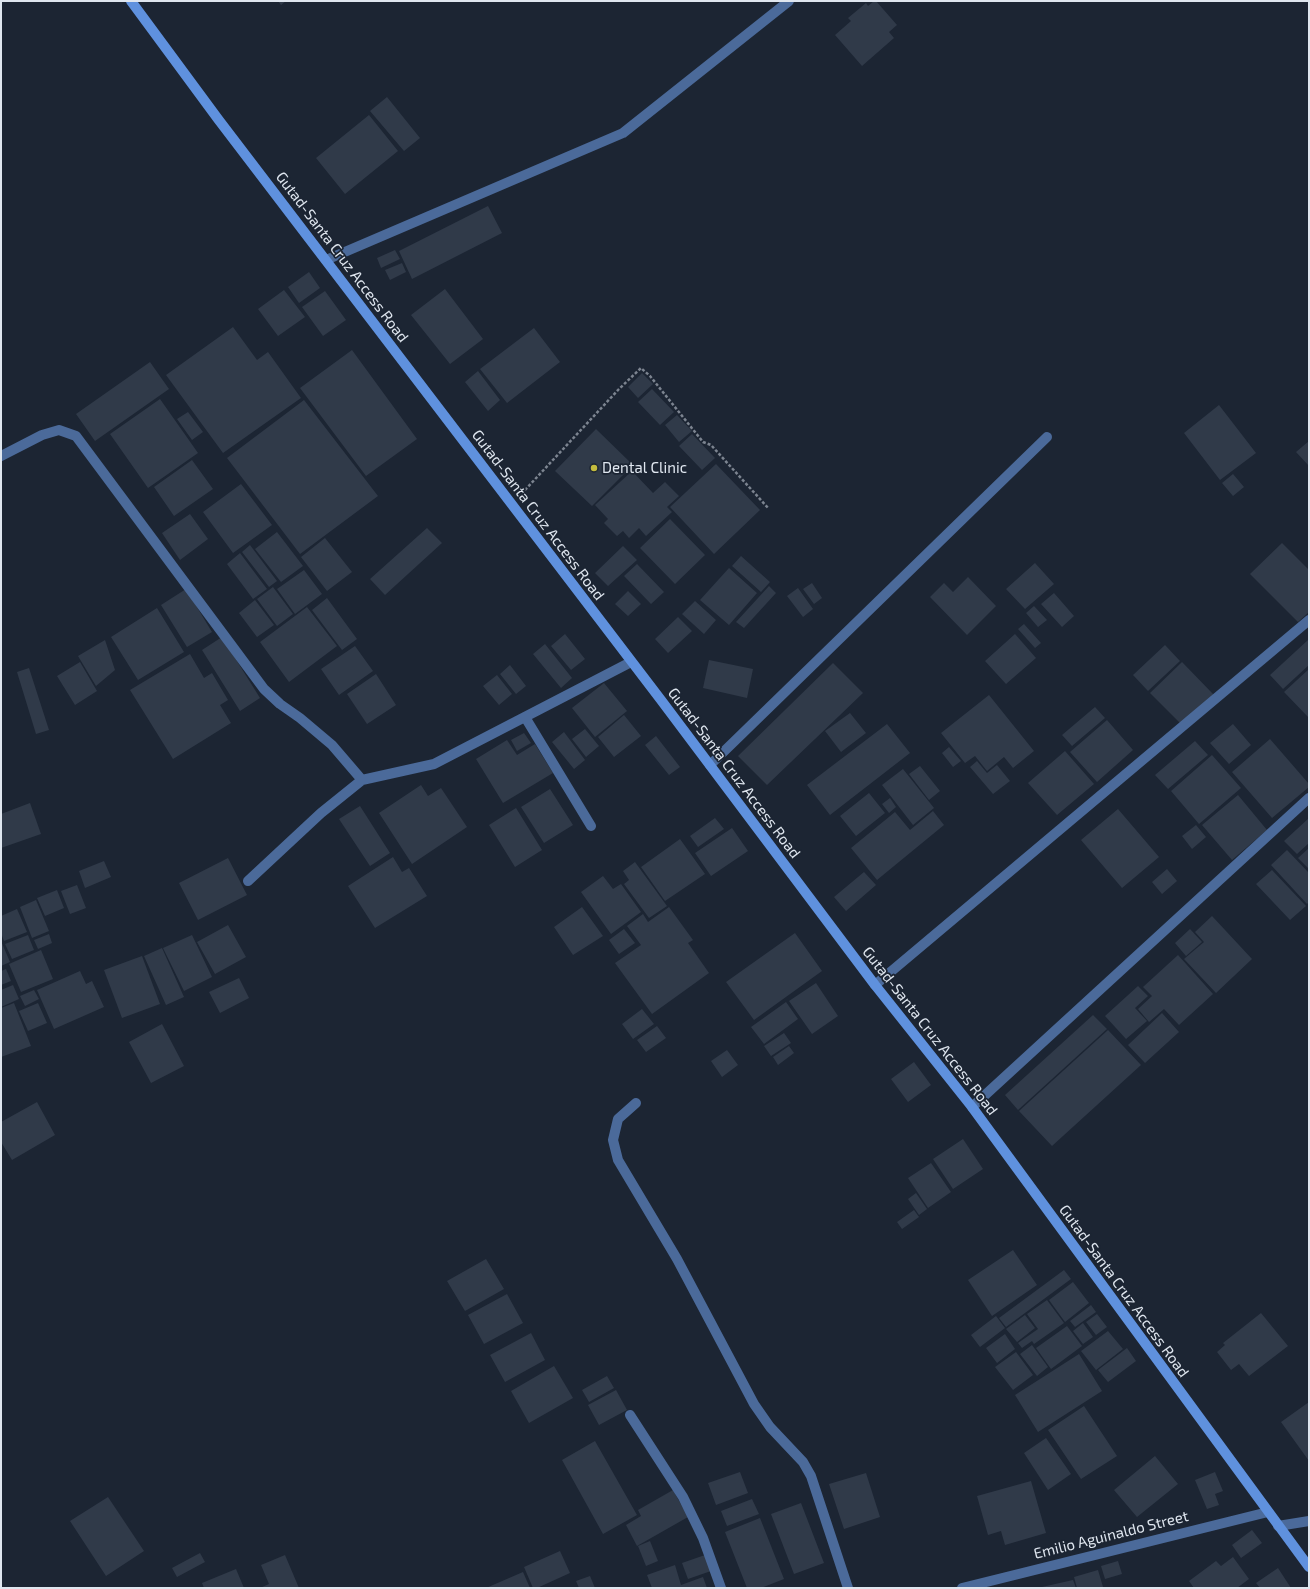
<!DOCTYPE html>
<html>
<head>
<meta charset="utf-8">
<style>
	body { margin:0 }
	#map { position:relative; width:1310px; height:1589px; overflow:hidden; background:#1c2533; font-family:"Exo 2",sans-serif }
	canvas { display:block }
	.frame { position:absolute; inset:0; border:2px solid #dfe6ef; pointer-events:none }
</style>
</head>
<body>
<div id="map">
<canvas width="1310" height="1589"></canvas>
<div class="frame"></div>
</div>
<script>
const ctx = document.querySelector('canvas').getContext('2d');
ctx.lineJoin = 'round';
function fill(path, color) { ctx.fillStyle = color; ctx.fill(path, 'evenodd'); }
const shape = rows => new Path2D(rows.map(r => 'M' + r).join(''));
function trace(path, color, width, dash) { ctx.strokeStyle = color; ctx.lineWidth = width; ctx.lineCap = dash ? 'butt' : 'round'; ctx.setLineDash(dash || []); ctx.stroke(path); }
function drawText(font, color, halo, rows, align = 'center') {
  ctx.font = font + ' "Exo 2",sans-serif'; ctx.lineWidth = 3.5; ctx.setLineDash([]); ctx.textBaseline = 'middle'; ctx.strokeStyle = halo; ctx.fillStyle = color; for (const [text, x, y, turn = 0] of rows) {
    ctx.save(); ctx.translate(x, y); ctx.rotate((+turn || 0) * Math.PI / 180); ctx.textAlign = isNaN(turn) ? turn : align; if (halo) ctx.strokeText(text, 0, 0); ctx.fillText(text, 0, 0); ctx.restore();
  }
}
fill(shape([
	[278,1,286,1,281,5],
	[874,1,876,1,897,25,889,32,894,38,862,66,835,35,851,21,848,18,866,3,868,6],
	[387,97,420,138,404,151,370,111],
	[369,115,398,151,345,194,316,158],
	[488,206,502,233,412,279,399,251],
	[395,250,400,259,381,268,377,258],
	[402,263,406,272,390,280,385,270],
	[309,272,320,288,299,303,288,287],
	[445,289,483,339,450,364,411,315],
	[284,290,305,317,278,336,258,309],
	[325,291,346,320,323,336,302,307],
	[233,327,257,360,268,352,301,398,223,453,166,375],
	[534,328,560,362,507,403,480,369],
	[352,350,417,439,366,476,300,388],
	[150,362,169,389,95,441,76,414],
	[478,371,500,400,488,411,465,382],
	[642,373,653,384,638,398,628,387],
	[652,389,674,412,660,425,638,402],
	[160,399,198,453,148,488,110,434],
	[304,400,378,496,300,554,227,458],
	[1219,405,1256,453,1220,480,1184,433],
	[188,412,203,432,192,440,177,419],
	[677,415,692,431,679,442,665,425],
	[596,429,633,465,592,506,555,471],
	[692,434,715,458,702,470,679,446],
	[1309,441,1309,466,1296,452],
	[192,460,213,489,174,516,154,487],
	[716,464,760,510,714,554,670,507],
	[632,471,653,493,665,482,679,496,667,507,672,512,646,536,639,528,629,538,623,531,617,536,604,523,608,519,595,505],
	[1233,474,1244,487,1233,496,1222,483],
	[241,484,272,525,233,553,203,512],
	[190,514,208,539,180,560,162,533],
	[670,519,705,555,675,584,640,548],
	[427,528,442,543,385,595,370,579],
	[277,532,303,566,281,582,255,549],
	[325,538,352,572,327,591,301,557],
	[1282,543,1309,570,1309,612,1298,622,1250,574],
	[250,545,277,581,269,587,242,552],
	[623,546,637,560,608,586,595,573],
	[240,553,267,589,253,599,227,564],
	[741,556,770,582,761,592,732,566],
	[1035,563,1054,584,1025,609,1006,589],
	[637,564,664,592,651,604,624,576],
	[729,568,757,593,729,625,700,600],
	[304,570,322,594,295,614,277,589],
	[968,577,996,606,967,635,930,597,944,583,953,592],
	[812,583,822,598,814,604,803,589],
	[769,586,776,593,744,628,736,622],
	[273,587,293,614,277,626,257,599],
	[798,588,813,609,803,617,787,596],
	[186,589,212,632,187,647,161,605],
	[628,591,641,604,628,616,615,604],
	[1054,593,1074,616,1062,627,1041,604],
	[327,598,357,639,342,650,312,610],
	[255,600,274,625,257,637,239,613],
	[695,601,716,620,704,634,682,614],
	[1034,606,1047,620,1038,627,1026,613],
	[307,607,337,646,289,682,260,642],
	[157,608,184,652,138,680,111,637],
	[678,617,692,631,668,653,655,639],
	[1024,624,1041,643,1035,648,1018,629],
	[565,634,585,659,571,670,551,646],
	[1015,634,1036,658,1006,684,985,661],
	[222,637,260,698,240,711,202,650],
	[105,640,115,670,96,686,78,656],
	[1308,640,1309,665,1283,689,1270,675],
	[545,644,572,678,561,688,533,654],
	[1165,645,1180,661,1148,691,1133,675],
	[355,646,373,671,339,695,321,669],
	[190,654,204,678,212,673,228,700,220,705,231,723,173,759,130,690],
	[709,660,753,669,747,698,703,688],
	[80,662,97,691,75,705,57,676],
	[1182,662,1214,695,1182,725,1150,693],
	[833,663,863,693,767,785,738,756],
	[510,665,526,686,516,694,500,674],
	[29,668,49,730,36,734,17,672],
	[1309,669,1309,718,1284,692],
	[376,674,396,705,367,724,347,694],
	[497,675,512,694,499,705,483,686],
	[604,683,627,711,595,737,572,708],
	[989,695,1034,751,1013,768,1004,757,987,771,975,756,965,763,941,733],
	[1095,707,1105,718,1072,746,1062,735],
	[850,713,866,733,841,752,825,731],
	[624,715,641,736,614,757,598,737],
	[1107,720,1133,750,1097,782,1070,752],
	[887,724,910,753,830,815,807,785],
	[1233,724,1251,745,1229,764,1210,743],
	[585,729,599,746,586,757,572,739],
	[564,732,585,760,574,769,552,742],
	[524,733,531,743,517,751,511,740],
	[656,736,680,767,669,775,645,745],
	[1270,739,1309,784,1309,787,1272,818,1232,772],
	[507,740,517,755,535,744,553,773,503,803,476,759],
	[1195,741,1208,755,1168,789,1155,775],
	[949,747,961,761,953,767,942,753],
	[1065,751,1094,784,1057,815,1028,783],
	[1212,755,1241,788,1199,824,1171,791],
	[977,761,987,773,997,765,1010,781,993,794,970,767],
	[920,766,940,791,929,800,909,774],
	[903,769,934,808,913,825,882,785],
	[421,785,428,796,441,788,467,827,412,864,379,813],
	[550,789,573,825,544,843,521,807],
	[869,793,885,813,856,836,840,816],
	[1238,795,1267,830,1232,860,1202,825],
	[890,798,896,807,889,813,882,804],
	[30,803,41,834,1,848,1,814],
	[360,806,390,853,370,866,339,819],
	[516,808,542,850,515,867,489,825],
	[1118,809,1159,857,1122,888,1081,840],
	[933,811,944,825,877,880,851,848,895,812,910,830],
	[715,818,724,829,698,847,690,836],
	[1309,818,1309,843,1297,854,1284,841],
	[1196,825,1206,837,1192,849,1182,836],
	[732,828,748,851,711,876,695,853],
	[680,839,705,874,665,901,641,867],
	[1309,848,1309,869,1298,858],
	[1287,850,1309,873,1309,902,1307,904,1271,865],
	[393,857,402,872,409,868,427,896,375,928,348,886],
	[228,858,247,895,198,920,179,883],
	[104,861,111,877,85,888,79,871],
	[635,862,667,906,649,918,624,884,629,880,623,871],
	[1167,869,1177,881,1162,894,1152,882],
	[1272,870,1306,906,1290,920,1256,884],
	[864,872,876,885,846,911,834,897],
	[603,876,613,889,621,884,641,912,611,934,581,892],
	[77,885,86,908,70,914,61,891],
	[57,890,64,908,45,916,37,898],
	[36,900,49,931,32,938,20,907],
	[582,907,603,936,573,955,554,927],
	[669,907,693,940,688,943,709,973,652,1014,615,963,641,945,627,926,643,914,648,922],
	[17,909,27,932,4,941,1,933,1,916],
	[1212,916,1252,959,1216,993,1184,959,1204,942,1195,932],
	[228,925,246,957,215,974,197,942],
	[624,929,635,943,619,954,609,940],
	[1190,929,1202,942,1186,956,1175,943],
	[795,933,822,971,754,1020,726,982],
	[49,934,52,943,38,949,34,940],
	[28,935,34,950,12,959,5,944],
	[192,935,212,977,184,991,163,948],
	[1,941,10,962,1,966],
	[162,948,184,997,166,1005,144,956],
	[41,950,53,979,21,992,9,964],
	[1178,955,1213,994,1179,1025,1164,1009,1149,1022,1138,1009,1152,996,1143,987],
	[142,956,160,1004,122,1018,104,970],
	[6,969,11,981,1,985,1,971],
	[80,971,86,984,92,981,104,1007,54,1029,37,990],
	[239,978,249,998,220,1013,209,992],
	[816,983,838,1016,812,1034,789,1001],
	[13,985,19,999,1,1007,1,990],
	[1138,986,1148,996,1135,1008,1147,1021,1126,1039,1105,1016],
	[34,990,39,999,25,1006,20,996],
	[786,1002,798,1019,764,1044,751,1027],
	[14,1003,31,1046,1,1057,1,1008],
	[38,1003,47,1023,28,1031,19,1011],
	[642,1009,654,1024,633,1039,622,1024],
	[1162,1013,1179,1032,1145,1063,1128,1045],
	[1093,1015,1107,1029,1018,1110,1005,1095],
	[162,1024,184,1066,151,1083,129,1042],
	[657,1026,666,1038,646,1052,637,1040],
	[1108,1030,1141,1065,1052,1146,1019,1111],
	[784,1033,791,1043,771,1056,764,1046],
	[789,1046,794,1053,778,1065,773,1057],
	[727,1050,738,1065,722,1077,711,1061],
	[914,1062,931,1085,908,1102,891,1079],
	[37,1102,55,1135,12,1160,1,1142,1,1122],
	[963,1139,983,1169,953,1189,933,1159],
	[931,1163,951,1192,928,1208,908,1178],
	[916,1193,927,1209,919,1215,908,1199],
	[914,1210,919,1217,902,1229,897,1222],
	[1013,1250,1037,1285,992,1316,968,1280],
	[486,1259,504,1289,465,1311,447,1281],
	[1064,1270,1071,1279,1006,1327,999,1318],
	[1073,1282,1089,1303,1065,1322,1049,1300],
	[507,1294,523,1323,484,1344,468,1315],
	[1047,1300,1064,1323,1034,1344,1032,1341,1022,1348,1018,1343,1038,1329,1027,1314],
	[1091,1305,1096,1312,1075,1327,1070,1321],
	[1261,1313,1288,1346,1249,1376,1239,1364,1231,1370,1217,1352,1225,1345,1223,1343],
	[1097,1314,1107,1327,1096,1335,1086,1322],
	[1025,1315,1035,1328,1017,1342,1006,1329],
	[996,1316,1005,1328,980,1347,971,1335],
	[1083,1323,1093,1337,1083,1344,1073,1331],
	[1067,1326,1082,1346,1051,1369,1036,1348],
	[1108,1331,1123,1349,1096,1370,1081,1351],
	[531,1333,545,1360,505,1382,490,1355],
	[1005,1334,1015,1349,997,1363,986,1348],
	[1032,1345,1048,1367,1037,1376,1020,1354],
	[1127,1348,1136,1361,1108,1382,1098,1370],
	[1016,1352,1033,1375,1013,1390,995,1367],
	[1079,1354,1102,1391,1038,1432,1015,1395],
	[554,1366,573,1398,529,1423,511,1391],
	[607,1376,614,1388,589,1402,582,1390],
	[616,1390,627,1410,599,1425,588,1405],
	[1309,1402,1309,1461,1281,1422],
	[1084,1406,1117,1456,1081,1479,1048,1430],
	[1046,1438,1071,1474,1048,1490,1024,1453],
	[595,1441,637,1515,603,1534,562,1460],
	[1155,1456,1178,1484,1137,1517,1114,1490],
	[740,1472,748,1493,716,1505,708,1483],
	[1215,1472,1223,1491,1215,1494,1219,1505,1207,1509,1195,1480],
	[866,1473,880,1517,844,1529,829,1484],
	[1031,1481,1046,1533,1005,1545,1001,1531,988,1535,977,1496],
	[673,1490,688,1517,637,1546,626,1525,641,1516,638,1510],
	[108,1497,144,1551,106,1576,70,1521],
	[752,1499,759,1514,727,1526,721,1511],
	[801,1503,824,1563,794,1574,771,1514],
	[760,1518,784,1579,761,1588,747,1588,725,1532],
	[1252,1530,1262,1543,1241,1558,1232,1545],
	[650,1541,658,1561,646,1566,638,1546],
	[560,1551,570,1573,537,1588,533,1588,524,1567],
	[200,1553,205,1562,177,1577,172,1568],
	[285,1555,299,1588,260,1588,269,1584,261,1565],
	[705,1555,711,1571,688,1579,682,1563],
	[1233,1557,1249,1579,1237,1588,1194,1588,1189,1581,1216,1561,1221,1566],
	[1118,1561,1122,1574,1105,1579,1101,1566],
	[675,1565,681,1585,703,1577,707,1588,652,1588,647,1575],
	[1278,1568,1291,1588,1260,1588,1256,1583],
	[236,1569,244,1588,204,1588,202,1583],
	[1098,1570,1103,1587,1077,1588,1074,1577],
	[523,1572,530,1588,486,1588],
	[590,1576,595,1588,579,1588,576,1581],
	[1073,1580,1076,1588,1042,1588,1042,1587]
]), '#303a49');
trace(shape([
	[525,490,619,389,641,368,650,376,703,442,711,445,769,509]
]), '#7c8490', 2.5, [3, 2]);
trace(shape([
	[636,1103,618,1119,613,1140,618,1160,677,1259,754,1404,770,1427,803,1462,811,1476,848,1588]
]), '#4b6a9a', 10);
trace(shape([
	[326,260,623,133,789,1],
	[1,456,42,435,59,430,76,436,264,689,280,704,300,718,332,745,362,780],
	[525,717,591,826],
	[710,765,1047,437],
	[248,881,321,813,362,780,434,764,631,662],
	[875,985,1309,620],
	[972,1107,1309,798],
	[630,1415,683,1497,703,1538,721,1588],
	[1278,1526,1309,1521]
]), '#4b6a9a', 10);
trace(shape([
	[962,1588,1268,1512]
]), '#4b6a9a', 10);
trace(shape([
	[131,1,218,119,661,700,875,985,972,1107,1309,1567]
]), '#5f91de', 10);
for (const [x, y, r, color] of [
	[594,468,4,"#c4bc3e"]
]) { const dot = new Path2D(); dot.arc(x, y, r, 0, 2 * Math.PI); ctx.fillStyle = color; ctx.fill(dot); trace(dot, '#1c2533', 1.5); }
drawText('15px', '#dfe6ef', '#1c2533', [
	["Gutad-Santa Cruz Access Road",342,257,53],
	["Gutad-Santa Cruz Access Road",538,515,53],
	["Gutad-Santa Cruz Access Road",734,773,53],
	["Gutad-Santa Cruz Access Road",930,1031,52],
	["Gutad-Santa Cruz Access Road",1124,1291,54],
	["Emilio Aguinaldo Street",1111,1535,-14]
]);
drawText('15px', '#dfe6ef', '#1c2533', [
	["Dental Clinic",602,468]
], 'left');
</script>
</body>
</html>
